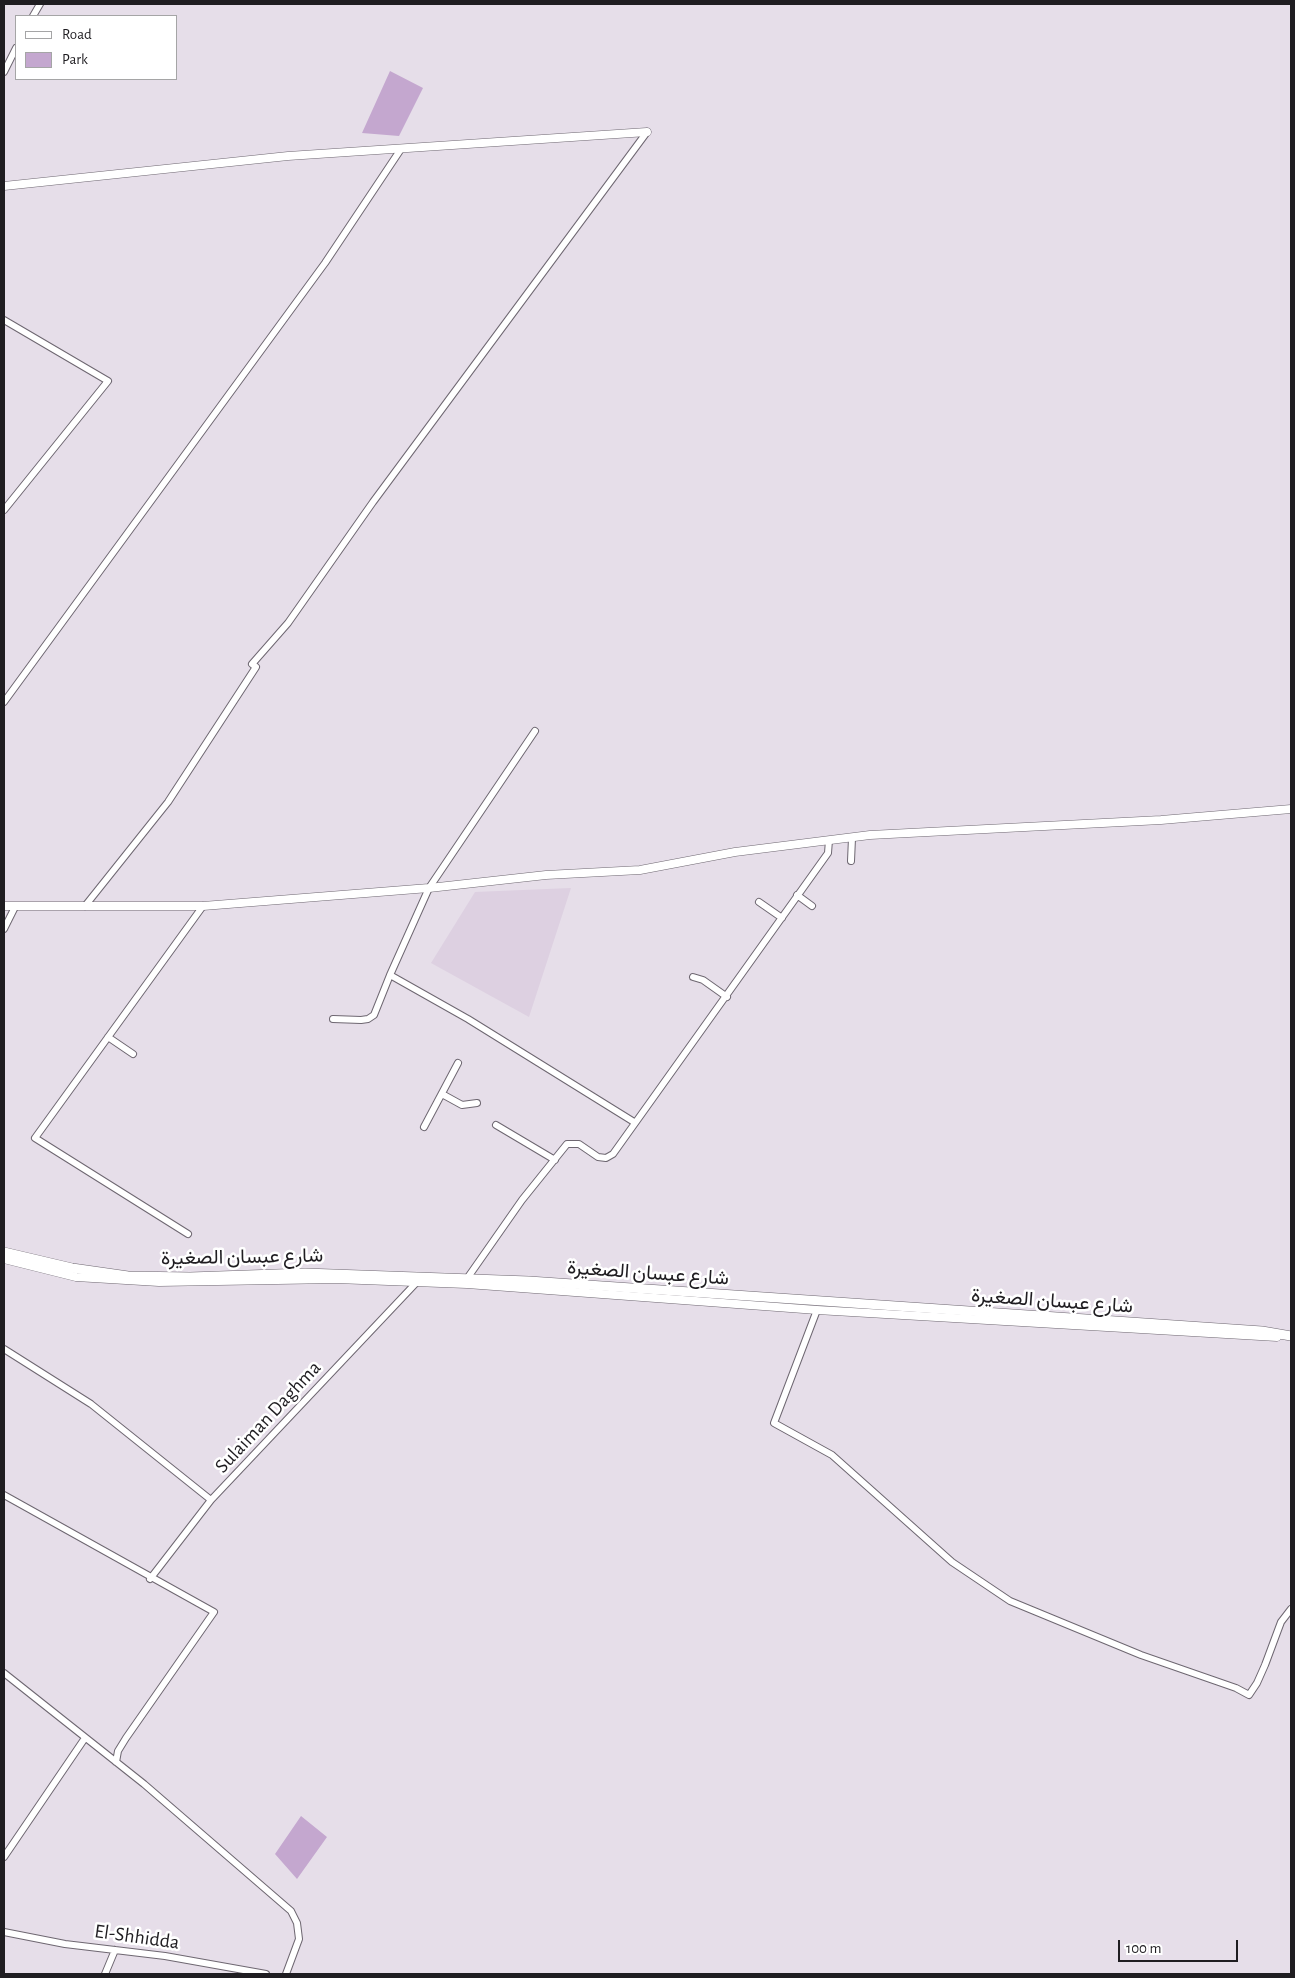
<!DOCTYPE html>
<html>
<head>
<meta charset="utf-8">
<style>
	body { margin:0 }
	#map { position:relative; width:1295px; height:1978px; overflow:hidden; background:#e6dee9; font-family:"Alegreya Sans",sans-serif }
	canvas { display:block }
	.frame { position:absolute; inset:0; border:5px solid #1f1d21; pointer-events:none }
	.legend { position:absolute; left:15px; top:15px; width:162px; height:65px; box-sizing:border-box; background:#fff; border:1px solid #a5a5a6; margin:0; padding:6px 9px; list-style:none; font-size:15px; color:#1f1d21 }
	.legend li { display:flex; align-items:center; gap:10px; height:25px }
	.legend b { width:25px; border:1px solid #a5a5a6 }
	.scale { position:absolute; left:1118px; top:1940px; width:120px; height:22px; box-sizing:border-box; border:2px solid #1f1d21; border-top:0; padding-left:6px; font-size:15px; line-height:18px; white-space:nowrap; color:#1f1d21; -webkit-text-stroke:4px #fff; paint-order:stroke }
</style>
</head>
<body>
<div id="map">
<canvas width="1295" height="1978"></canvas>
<div class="frame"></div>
<ul class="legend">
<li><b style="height:6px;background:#fff"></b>Road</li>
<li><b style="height:14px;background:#c4a7cf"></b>Park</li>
</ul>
<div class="scale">100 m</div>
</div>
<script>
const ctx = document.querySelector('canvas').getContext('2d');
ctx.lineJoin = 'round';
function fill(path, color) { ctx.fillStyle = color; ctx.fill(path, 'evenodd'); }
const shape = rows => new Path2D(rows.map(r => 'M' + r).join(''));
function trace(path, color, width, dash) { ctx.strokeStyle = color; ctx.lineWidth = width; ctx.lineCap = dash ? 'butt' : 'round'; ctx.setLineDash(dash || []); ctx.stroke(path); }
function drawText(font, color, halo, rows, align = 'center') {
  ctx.font = font + ' "Alegreya Sans",Vazirmatn,sans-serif'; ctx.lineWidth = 5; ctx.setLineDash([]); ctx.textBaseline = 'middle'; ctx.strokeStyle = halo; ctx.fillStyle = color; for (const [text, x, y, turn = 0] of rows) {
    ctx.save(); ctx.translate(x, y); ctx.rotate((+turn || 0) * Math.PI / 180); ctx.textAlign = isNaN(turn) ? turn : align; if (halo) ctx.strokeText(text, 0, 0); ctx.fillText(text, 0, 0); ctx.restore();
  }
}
fill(shape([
	[571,888,529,1017,431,963,475,892]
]), '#ddd0e1');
fill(shape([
	[390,71,423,88,399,136,362,133],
	[301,1816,327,1837,297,1879,275,1854]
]), '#c4a7cf');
const minor = shape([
	[33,16,40,4],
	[4,72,16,48],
	[4,320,108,381,4,510],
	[4,702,325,263,401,149],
	[535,731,429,888,390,975,468,1019,634,1122],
	[851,861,852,838],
	[797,895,812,906],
	[759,902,782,918],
	[85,906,168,802,256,667,252,664,288,623,373,502,647,132],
	[4,929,15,907],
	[693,977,703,980,727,997],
	[333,1019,361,1020,368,1019,374,1015,390,975],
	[108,1037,133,1054],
	[442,1094,462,1105,477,1103],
	[496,1125,555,1160],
	[424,1127,458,1063],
	[188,1234,35,1138,203,906],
	[466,1280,522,1200,567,1144,579,1144,598,1157,606,1158,613,1154,828,853,829,840],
	[817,1310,774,1423,832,1455,952,1562,1010,1601,1141,1655,1236,1688,1249,1695,1257,1683,1265,1665,1281,1622,1291,1609],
	[4,1349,91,1404,211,1500],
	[4,1495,214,1612,126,1738,118,1751,116,1762],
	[150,1579,211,1500,416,1283],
	[4,1673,144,1784,291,1911,297,1923,299,1939,286,1974],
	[4,1857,85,1738],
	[4,1932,65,1944,165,1956,266,1974],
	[105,1974,115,1950]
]);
const tertiary = shape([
	[4,186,288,156,647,132],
	[4,906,203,906,429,888,546,875,640,870,735,852,870,835,1161,820,1291,809],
	[4,1259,76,1277,159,1282,336,1279,467,1284,817,1310,1277,1337]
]);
const secondary = shape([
	[4,1252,72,1268,128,1276,190,1277,305,1273,529,1281,1262,1331,1291,1336]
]);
trace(minor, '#6e6771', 8);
trace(tertiary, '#6e6771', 9);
trace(secondary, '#6e6771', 10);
trace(minor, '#fff', 6);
trace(tertiary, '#fff', 8);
trace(secondary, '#fff', 9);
drawText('20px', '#1f1d21', '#fff', [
	["شارع عبسان الصغيرة",242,1257,-1],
	["شارع عبسان الصغيرة",648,1273,4],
	["شارع عبسان الصغيرة",1052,1301,4],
	["Sulaiman Daghma",268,1417,-47],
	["El-Shhidda",137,1937,8]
]);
</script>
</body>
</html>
